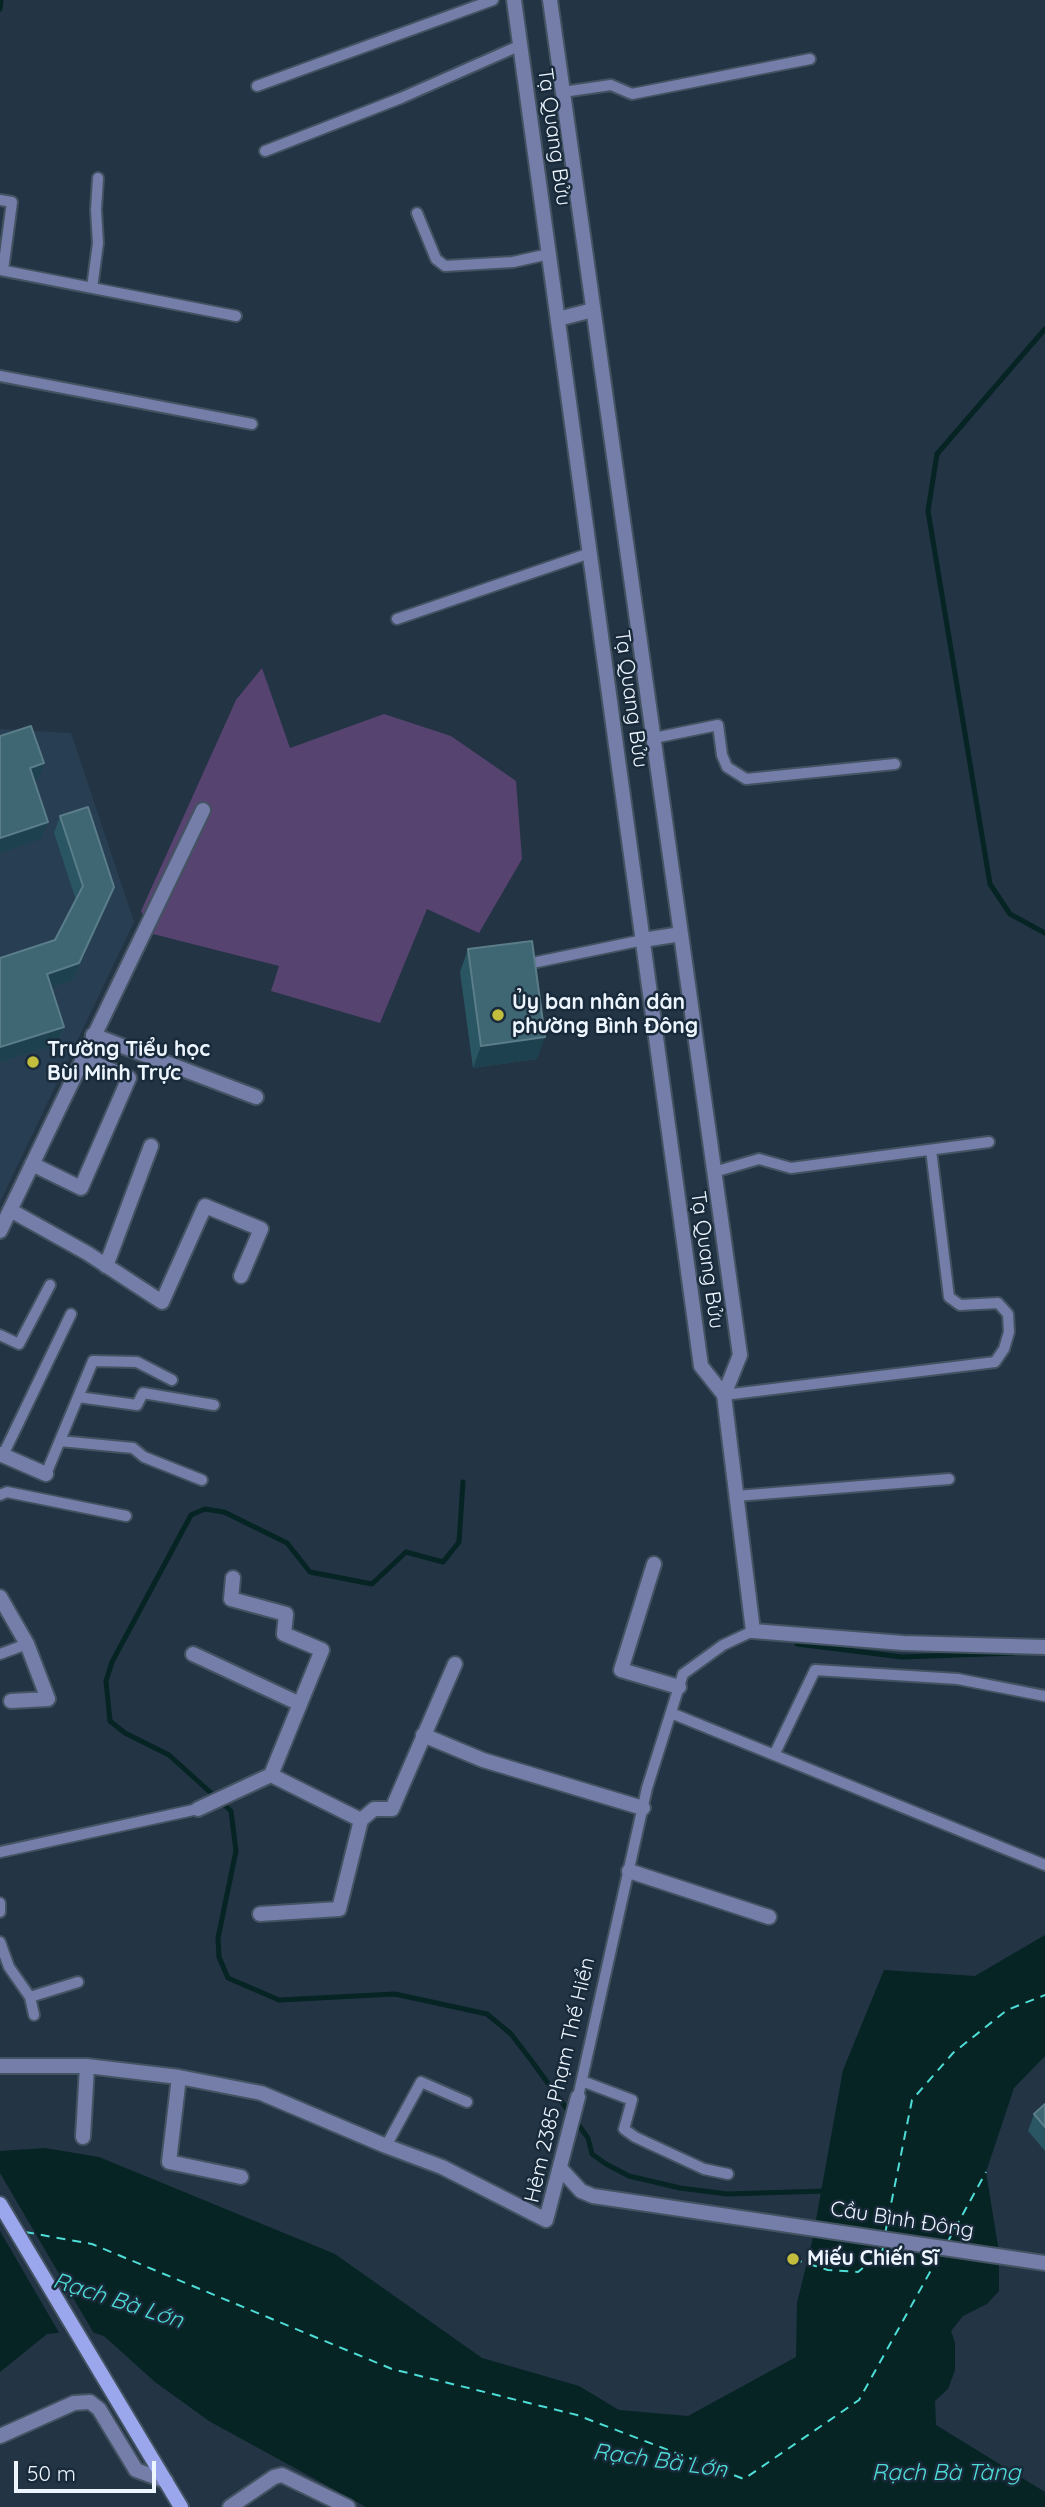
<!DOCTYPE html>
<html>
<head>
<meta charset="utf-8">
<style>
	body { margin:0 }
	#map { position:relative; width:1045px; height:2507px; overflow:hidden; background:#233444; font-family:Quicksand,sans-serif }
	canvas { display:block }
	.scale { position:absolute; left:14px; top:2461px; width:142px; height:32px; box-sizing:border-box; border:4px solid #edf6ff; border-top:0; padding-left:9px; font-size:21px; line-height:24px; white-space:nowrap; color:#edf6ff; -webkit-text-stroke:5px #192a3a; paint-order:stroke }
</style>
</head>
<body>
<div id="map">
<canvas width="1045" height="2507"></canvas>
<div class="scale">50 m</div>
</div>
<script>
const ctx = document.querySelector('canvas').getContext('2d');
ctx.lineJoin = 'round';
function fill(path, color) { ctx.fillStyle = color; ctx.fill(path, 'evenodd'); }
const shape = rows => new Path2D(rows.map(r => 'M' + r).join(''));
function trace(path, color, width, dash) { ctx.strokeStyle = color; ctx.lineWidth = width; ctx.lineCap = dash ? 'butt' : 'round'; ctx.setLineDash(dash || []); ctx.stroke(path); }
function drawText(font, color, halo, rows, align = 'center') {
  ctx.font = font + ' Quicksand,sans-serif'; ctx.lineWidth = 5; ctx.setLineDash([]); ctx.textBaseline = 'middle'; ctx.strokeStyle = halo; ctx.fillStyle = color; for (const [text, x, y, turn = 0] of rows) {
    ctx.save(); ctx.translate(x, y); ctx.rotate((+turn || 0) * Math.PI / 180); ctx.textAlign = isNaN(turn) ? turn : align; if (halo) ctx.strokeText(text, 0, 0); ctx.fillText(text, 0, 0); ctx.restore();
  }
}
fill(shape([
	[0,729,71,733,134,922,0,1202]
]), '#283e53');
fill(shape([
	[262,668,290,748,384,714,451,736,516,781,522,859,479,933,427,909,380,1023,271,991,279,966,153,934,141,911,236,700]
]), '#57436f');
fill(shape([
	[1045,1935,1045,2056,1014,2088,986,2172,999,2252,999,2291,987,2304,963,2316,951,2331,955,2343,955,2370,948,2389,935,2401,936,2425,1045,2492,1045,2507,366,2507,209,2421,155,2382,104,2336,85,2330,47,2334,0,2372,0,2151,45,2148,99,2157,335,2254,482,2358,579,2386,619,2410,688,2416,796,2357,797,2303,812,2242,843,2070,884,1970,975,1976]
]), '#052423');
fill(shape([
	[0,2173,96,2337,85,2333,61,2336,0,2231]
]), '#233444');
trace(shape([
	[0,9,1,0],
	[1045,329,937,454,928,511,990,884,1010,914,1045,933],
	[463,1482,459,1542,443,1562,406,1552,372,1584,310,1572,287,1543,224,1512,205,1509,191,1515,112,1662,106,1681,110,1721,125,1733,169,1755,231,1811,236,1851,218,1938,219,1957,228,1978,279,2000,395,1994,487,2014,511,2034,531,2060,588,2138,592,2154,606,2164,629,2176,680,2188,727,2194,825,2191],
	[797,1644,902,1657,1014,1653]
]), '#052423', 5);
trace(shape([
	[25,2232,92,2244,392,2369,577,2415,744,2479,859,2400,940,2254],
	[885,2234,912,2100,953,2053,1007,2010,1045,1995],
	[947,2243,986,2172],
	[793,2259,828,2270,858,2272,882,2252,883,2247]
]), '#4edcd6', 2, [9, 7]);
const service = shape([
	[257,86,493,0],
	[563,92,611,85,632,94,810,59],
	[265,151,401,98,521,45],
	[0,200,12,202,3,270],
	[417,213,436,259,445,266,513,262,549,254],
	[0,270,236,316],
	[92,288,98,243,96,210,98,178],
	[0,376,252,424],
	[397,619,590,553],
	[654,738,718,725,722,755,727,767,746,779,895,764],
	[537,962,643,940],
	[714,1172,759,1159,791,1168,989,1142],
	[0,1335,19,1344,50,1285],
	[724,1395,995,1362,1004,1349,1009,1332,1008,1314,998,1303,960,1305,949,1297,931,1150],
	[78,1397,137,1405,143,1393,214,1405],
	[60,1441,133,1448,144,1457,202,1480],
	[3,1455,71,1314],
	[46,1474,93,1361,137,1362,172,1380],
	[0,1495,7,1492,126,1516],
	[736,1496,949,1479],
	[0,1654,27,1644],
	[671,1713,1045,1865],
	[774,1755,815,1670,958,1679,1045,1696],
	[0,1852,198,1809],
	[0,1903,0,1912],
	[0,1942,9,1967,30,1997,34,2015],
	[30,1997,78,1982],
	[582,2081,632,2100,624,2129,635,2137,704,2169,728,2174],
	[578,2097,647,1788,683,1674,723,1645,753,1631],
	[386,2146,421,2082,467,2102]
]);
const minor = shape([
	[93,1035,256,1097],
	[32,1164,81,1188,129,1078,82,1058],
	[10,1210,87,1253,162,1302,205,1206,261,1229,241,1276],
	[0,1231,203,810],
	[106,1266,151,1146],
	[0,1454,46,1474],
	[654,1564,621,1670,679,1687],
	[233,1578,231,1599,286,1614,284,1634,322,1650,271,1775,361,1820],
	[0,1597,27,1644,48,1699,11,1701],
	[753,1631,903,1643,1045,1647],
	[193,1654,300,1704],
	[423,1735,483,1760,643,1808],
	[198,1809,271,1775],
	[361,1820,374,1809,392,1809,455,1664],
	[629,1871,769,1917],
	[260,1914,339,1909,361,1820],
	[0,2066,87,2066,179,2077,261,2093,386,2146,442,2167,546,2220,578,2097],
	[179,2077,169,2162,241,2177],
	[83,2137,87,2066],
	[560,2168,581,2191,593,2196,1045,2263],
	[0,2436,74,2403,90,2402,99,2409,136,2470,166,2481],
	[230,2507,274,2477,282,2475,348,2507]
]);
const tertiary = shape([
	[514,0,701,1366,724,1395],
	[550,0,740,1355,724,1395,753,1631],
	[558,319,593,310],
	[643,940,681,934]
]);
const secondary = shape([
	[0,2204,181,2507]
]);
trace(service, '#435362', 14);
trace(minor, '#435362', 18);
trace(tertiary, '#435362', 18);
trace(secondary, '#435362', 18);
trace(service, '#757da9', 10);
trace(minor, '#757da9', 14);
trace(tertiary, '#757da9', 14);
trace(secondary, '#9ba7ed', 14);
fill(shape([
	[60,816,107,904,73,980,51,987,64,1027,57,1044,0,1062,55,940,76,900,54,833],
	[468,949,537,1059,473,1068,460,972],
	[1045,2104,1045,2151,1028,2131,1034,2114]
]), '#2a5562');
fill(shape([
	[44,763,38,780,24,785,30,768],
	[48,822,41,839,0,853,0,838],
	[114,887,107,904,73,980,41,991,47,974],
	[64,1027,57,1044,0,1062,0,1047],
	[545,1037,537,1059,473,1068,481,1046]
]), '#1e414f');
const building = shape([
	[31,726,44,763,30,768,48,822,0,838,0,736,31,726],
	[88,807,114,887,79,963,47,974,64,1027,0,1047,0,958,55,940,83,886,60,816,88,807],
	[532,941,545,1037,481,1046,468,949,532,941],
	[1045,2104,1045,2127,1034,2114,1045,2104]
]);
fill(building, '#3f6673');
trace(building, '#5a7d89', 2);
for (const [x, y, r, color] of [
	[498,1015,7,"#c3bd3e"],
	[33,1062,7,"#c3bd3e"],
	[793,2259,7,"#c3bd3e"]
]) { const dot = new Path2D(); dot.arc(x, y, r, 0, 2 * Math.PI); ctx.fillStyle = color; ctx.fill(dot); trace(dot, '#192a3a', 2.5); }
drawText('21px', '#edf6ff', '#192a3a', [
	["Tạ Quang Bửu",554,137,82],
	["Tạ Quang Bửu",631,699,82],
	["Tạ Quang Bửu",707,1260,82],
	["Hẻm 2385 Phạm Thế Hiển",560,2080,-77],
	["Cầu Bình Đông",902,2220,9]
]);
drawText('bold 21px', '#edf6ff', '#192a3a', [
	["Ủy ban nhân dân",512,1003],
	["phường Bình Đông",512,1027],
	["Trường Tiểu học",47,1050],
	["Bùi Minh Trực",47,1074],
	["Miếu Chiến Sĩ",807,2259]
], 'left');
drawText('italic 23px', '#4edcd6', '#192a3a', [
	["Rạch Bà Lớn",118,2301,18],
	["Rạch Bà Lớn",660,2461,8],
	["Rạch Bà Tàng",946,2473]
]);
</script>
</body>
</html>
